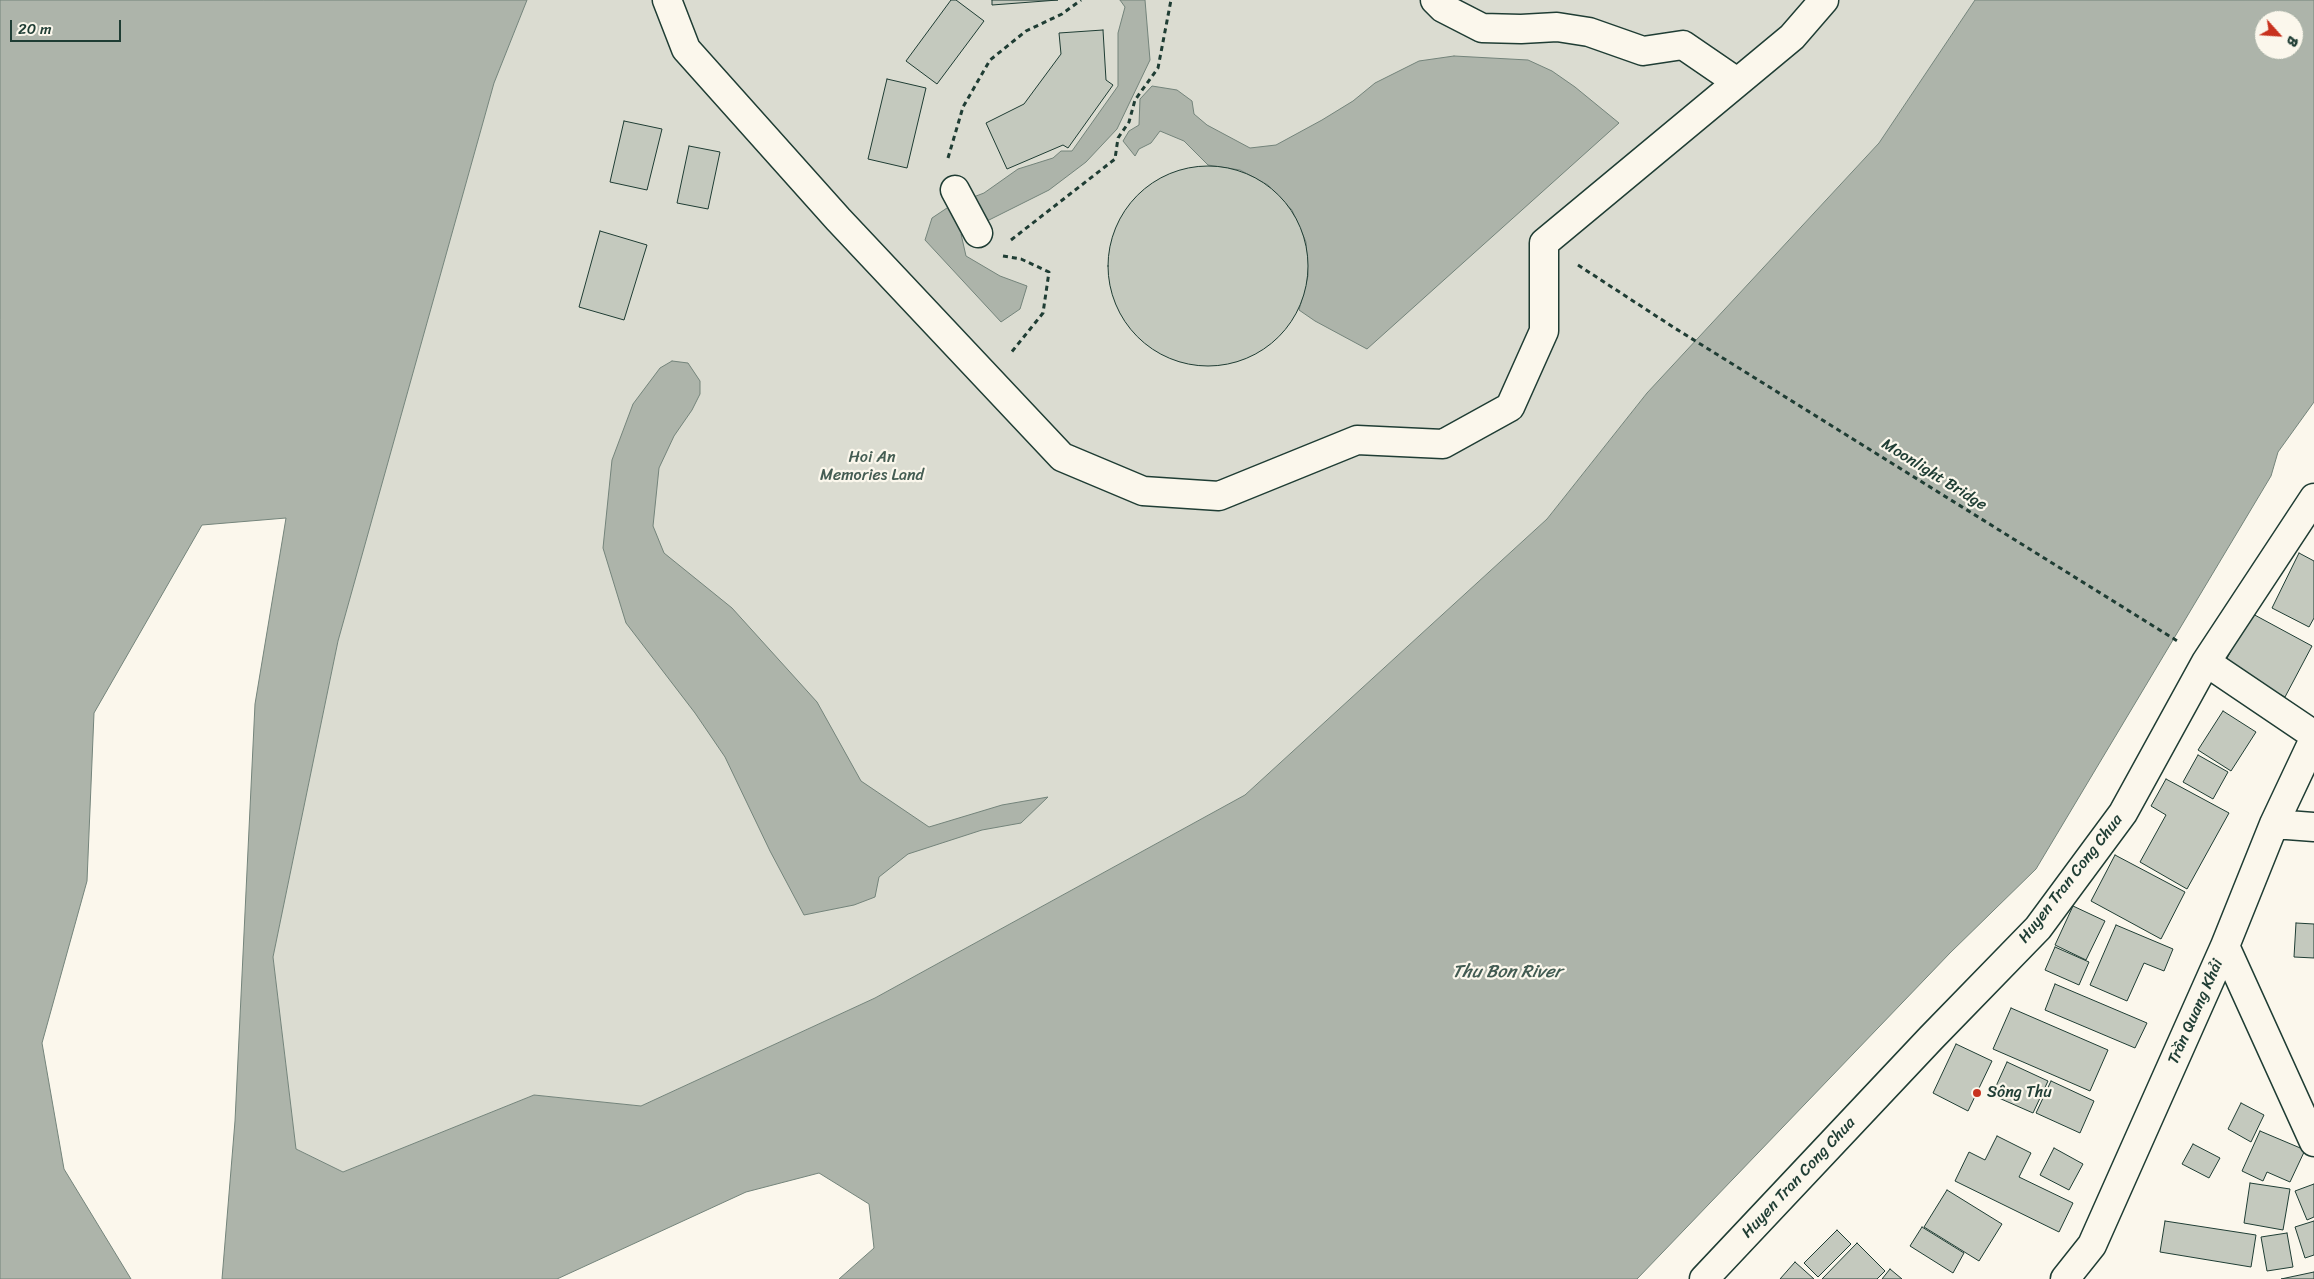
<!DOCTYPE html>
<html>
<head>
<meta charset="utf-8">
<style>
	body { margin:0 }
	#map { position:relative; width:2314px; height:1279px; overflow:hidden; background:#fbf7ec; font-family:Sriracha,sans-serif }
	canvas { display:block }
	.north { position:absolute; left:2254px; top:10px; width:50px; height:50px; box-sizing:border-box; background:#fbf7ec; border:1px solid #a3ada2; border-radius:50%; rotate:116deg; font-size:14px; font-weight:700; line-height:20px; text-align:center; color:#1f3d34 }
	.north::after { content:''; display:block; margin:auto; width:18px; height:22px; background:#c8321e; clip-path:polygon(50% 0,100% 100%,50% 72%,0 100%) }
	.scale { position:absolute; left:10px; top:20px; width:111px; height:22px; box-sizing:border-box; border:2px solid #1f3d34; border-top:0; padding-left:6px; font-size:15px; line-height:18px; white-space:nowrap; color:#1f3d34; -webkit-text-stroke:4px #fbf7ec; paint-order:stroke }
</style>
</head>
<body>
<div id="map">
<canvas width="2314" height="1279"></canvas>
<div class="north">B</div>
<div class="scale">20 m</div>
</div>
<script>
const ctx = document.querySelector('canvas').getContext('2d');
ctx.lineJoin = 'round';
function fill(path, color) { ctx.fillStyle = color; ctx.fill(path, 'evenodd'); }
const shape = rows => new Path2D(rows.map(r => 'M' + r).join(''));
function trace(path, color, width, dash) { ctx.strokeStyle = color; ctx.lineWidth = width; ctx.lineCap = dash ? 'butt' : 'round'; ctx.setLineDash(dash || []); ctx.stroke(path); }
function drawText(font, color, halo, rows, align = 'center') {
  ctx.font = font + ' Sriracha,sans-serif'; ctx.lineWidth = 4.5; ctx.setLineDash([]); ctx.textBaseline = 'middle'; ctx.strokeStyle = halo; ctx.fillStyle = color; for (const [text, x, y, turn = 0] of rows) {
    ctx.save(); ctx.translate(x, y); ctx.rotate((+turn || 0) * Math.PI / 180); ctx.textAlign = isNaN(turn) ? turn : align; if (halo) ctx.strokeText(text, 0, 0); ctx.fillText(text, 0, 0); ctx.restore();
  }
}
fill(shape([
	[527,0,1975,0,1879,143,1647,393,1547,519,1245,795,875,998,641,1106,534,1095,343,1172,296,1149,273,957,338,641,494,83]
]), '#dbdcd1');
const water = shape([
	[0,0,527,0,494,83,338,641,273,957,296,1149,343,1172,534,1095,641,1106,875,998,1245,795,1547,519,1647,393,1879,143,1975,0,2314,0,2314,402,2278,452,2271,476,2036,869,1950,953,1637,1279,839,1279,874,1248,869,1204,819,1173,746,1192,557,1279,222,1279,235,1121,255,704,286,518,202,525,94,713,87,881,42,1043,64,1169,131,1279,0,1279,0,0],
	[2264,20,2294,20,2294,50,2264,50,2264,20],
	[1120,0,1145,0,1150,60,1117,129,1086,162,1049,190,961,234,966,256,1000,276,1027,286,1020,309,1001,322,925,240,932,218,950,206,984,193,1018,169,1053,158,1061,151,1072,151,1118,86,1118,33,1125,7,1120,0],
	[1454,56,1528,60,1552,71,1575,87,1619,123,1367,349,1315,321,1299,310,1308,276,1306,242,1292,210,1268,185,1240,170,1208,165,1184,141,1160,131,1151,143,1139,149,1135,156,1123,141,1129,131,1139,125,1140,99,1152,86,1177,90,1192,101,1194,114,1207,125,1250,148,1276,145,1322,120,1353,101,1375,83,1419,61,1454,56],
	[672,361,688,363,700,381,700,394,692,410,674,436,659,468,653,526,664,553,732,608,817,702,861,781,929,827,1002,805,1048,797,1021,823,982,830,908,854,879,877,875,897,854,905,804,915,770,851,725,757,695,713,626,623,603,548,612,460,633,404,660,368,672,361]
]);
fill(water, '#adb4aa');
trace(water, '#74847b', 1);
const building = shape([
	[951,0,956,0,984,21,937,84,906,61,951,0],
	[992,0,1058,0,992,5,992,0],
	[1103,30,1106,80,1113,85,1068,148,1063,145,1007,169,986,123,1024,104,1061,54,1059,33,1103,30],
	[887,79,926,88,907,168,868,159,887,79],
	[624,121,662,129,647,190,610,182,624,121],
	[689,146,720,152,708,209,677,203,689,146],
	'1108 266a100 100 0 1 1 200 0a100 100 0 1 1-200 0Z',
	[600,231,647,245,624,320,579,307,600,231],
	[2299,553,2314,561,2314,618,2309,627,2272,608,2299,553],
	[2251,613,2312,646,2285,697,2224,664,2251,613],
	[2223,711,2256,732,2231,771,2198,750,2223,711],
	[2198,755,2228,772,2213,799,2183,782,2198,755],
	[2166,779,2229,813,2187,889,2140,862,2166,815,2151,806,2166,779],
	[2115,855,2185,892,2161,939,2091,901,2115,855],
	[2073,906,2105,921,2086,960,2055,945,2073,906],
	[2296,923,2314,924,2314,958,2294,957,2296,923],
	[2116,925,2173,949,2164,971,2144,963,2127,1001,2090,985,2116,925],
	[2055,947,2089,962,2079,985,2045,970,2055,947],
	[2055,984,2147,1023,2135,1048,2045,1010,2055,984],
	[2011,1008,2108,1050,2090,1091,1993,1049,2011,1008],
	[1956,1044,1992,1061,1968,1111,1933,1093,1956,1044],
	[2007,1062,2048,1081,2033,1113,1992,1095,2007,1062],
	[2051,1081,2094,1101,2080,1133,2036,1113,2051,1081],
	[2241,1103,2264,1115,2251,1142,2228,1129,2241,1103],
	[2260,1131,2305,1150,2290,1182,2267,1172,2263,1181,2242,1171,2260,1131],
	[1997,1136,2031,1153,2019,1177,2073,1203,2059,1232,1955,1181,1969,1152,1985,1160,1997,1136],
	[2193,1144,2220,1158,2209,1178,2182,1164,2193,1144],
	[2054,1148,2083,1164,2069,1190,2040,1175,2054,1148],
	[2250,1183,2290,1189,2283,1230,2244,1223,2250,1183],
	[2314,1184,2314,1217,2307,1220,2295,1191,2314,1184],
	[1947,1190,2002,1224,1979,1261,1924,1227,1947,1190],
	[2165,1221,2256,1235,2251,1267,2160,1252,2165,1221],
	[2314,1221,2314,1255,2305,1258,2295,1227,2314,1221],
	[1922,1227,1964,1253,1953,1273,1910,1246,1922,1227],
	[1837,1230,1851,1244,1818,1277,1804,1263,1837,1230],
	[2287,1233,2293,1267,2267,1271,2261,1237,2287,1233],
	[1857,1243,1885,1271,1877,1279,1822,1279,1857,1243],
	[1795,1262,1814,1279,1780,1279,1795,1262],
	[1890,1269,1902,1279,1882,1279,1890,1269],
	[2314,1272,2314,1279,2281,1279,2314,1272]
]);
fill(building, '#c4c9be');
trace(building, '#1f3d34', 1);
const minor = shape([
	[667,0,686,49,838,219,1062,457,1143,491,1219,496,1357,440,1443,444,1510,407,1544,331,1544,243,1792,37,1824,0],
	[1435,0,1443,8,1482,28,1521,29,1557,27,1589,32,1643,51,1683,45,1737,82],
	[955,190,978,233],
	[2206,662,2314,735],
	[2274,824,2314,827],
	[2225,946,2314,1142],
	[1704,1279,1931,1038,2038,928,2123,813,2206,662,2314,498],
	[2065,1279,2092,1245,2225,946,2274,824,2314,739]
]);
trace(minor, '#1f3d34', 31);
trace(shape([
	[948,158,963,107,990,60,1026,31,1062,14,1081,0],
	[1011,240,1115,159,1118,138,1129,122,1135,100,1158,68,1171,0],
	[1003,256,1021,259,1049,272,1043,313,1010,354],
	[1578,265,1673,327,2179,642]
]), '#1f3d34', 3, [5, 4]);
trace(minor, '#fbf7ec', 28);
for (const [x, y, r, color] of [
	[1977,1093,5,"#c8321e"]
]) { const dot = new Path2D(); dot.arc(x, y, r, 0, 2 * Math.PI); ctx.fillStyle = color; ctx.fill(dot); trace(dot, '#fbf7ec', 2); }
drawText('16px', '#455d53', '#fbf7ec', [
	["Hoi An",872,458],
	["Memories Land",872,476]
]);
drawText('16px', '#1f3d34', '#fbf7ec', [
	["Moonlight Bridge",1934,475,32],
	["Huyen Tran Cong Chua",2071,879,-52],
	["Trần Quang Khải",2196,1012,-66],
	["Huyen Tran Cong Chua",1799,1178,-47]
]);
drawText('16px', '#1f3d34', '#fbf7ec', [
	["Sông Thu",1987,1093]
], 'left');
drawText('italic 18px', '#425b52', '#fbf7ec', [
	["Thu Bon River",1507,972]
]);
</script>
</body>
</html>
